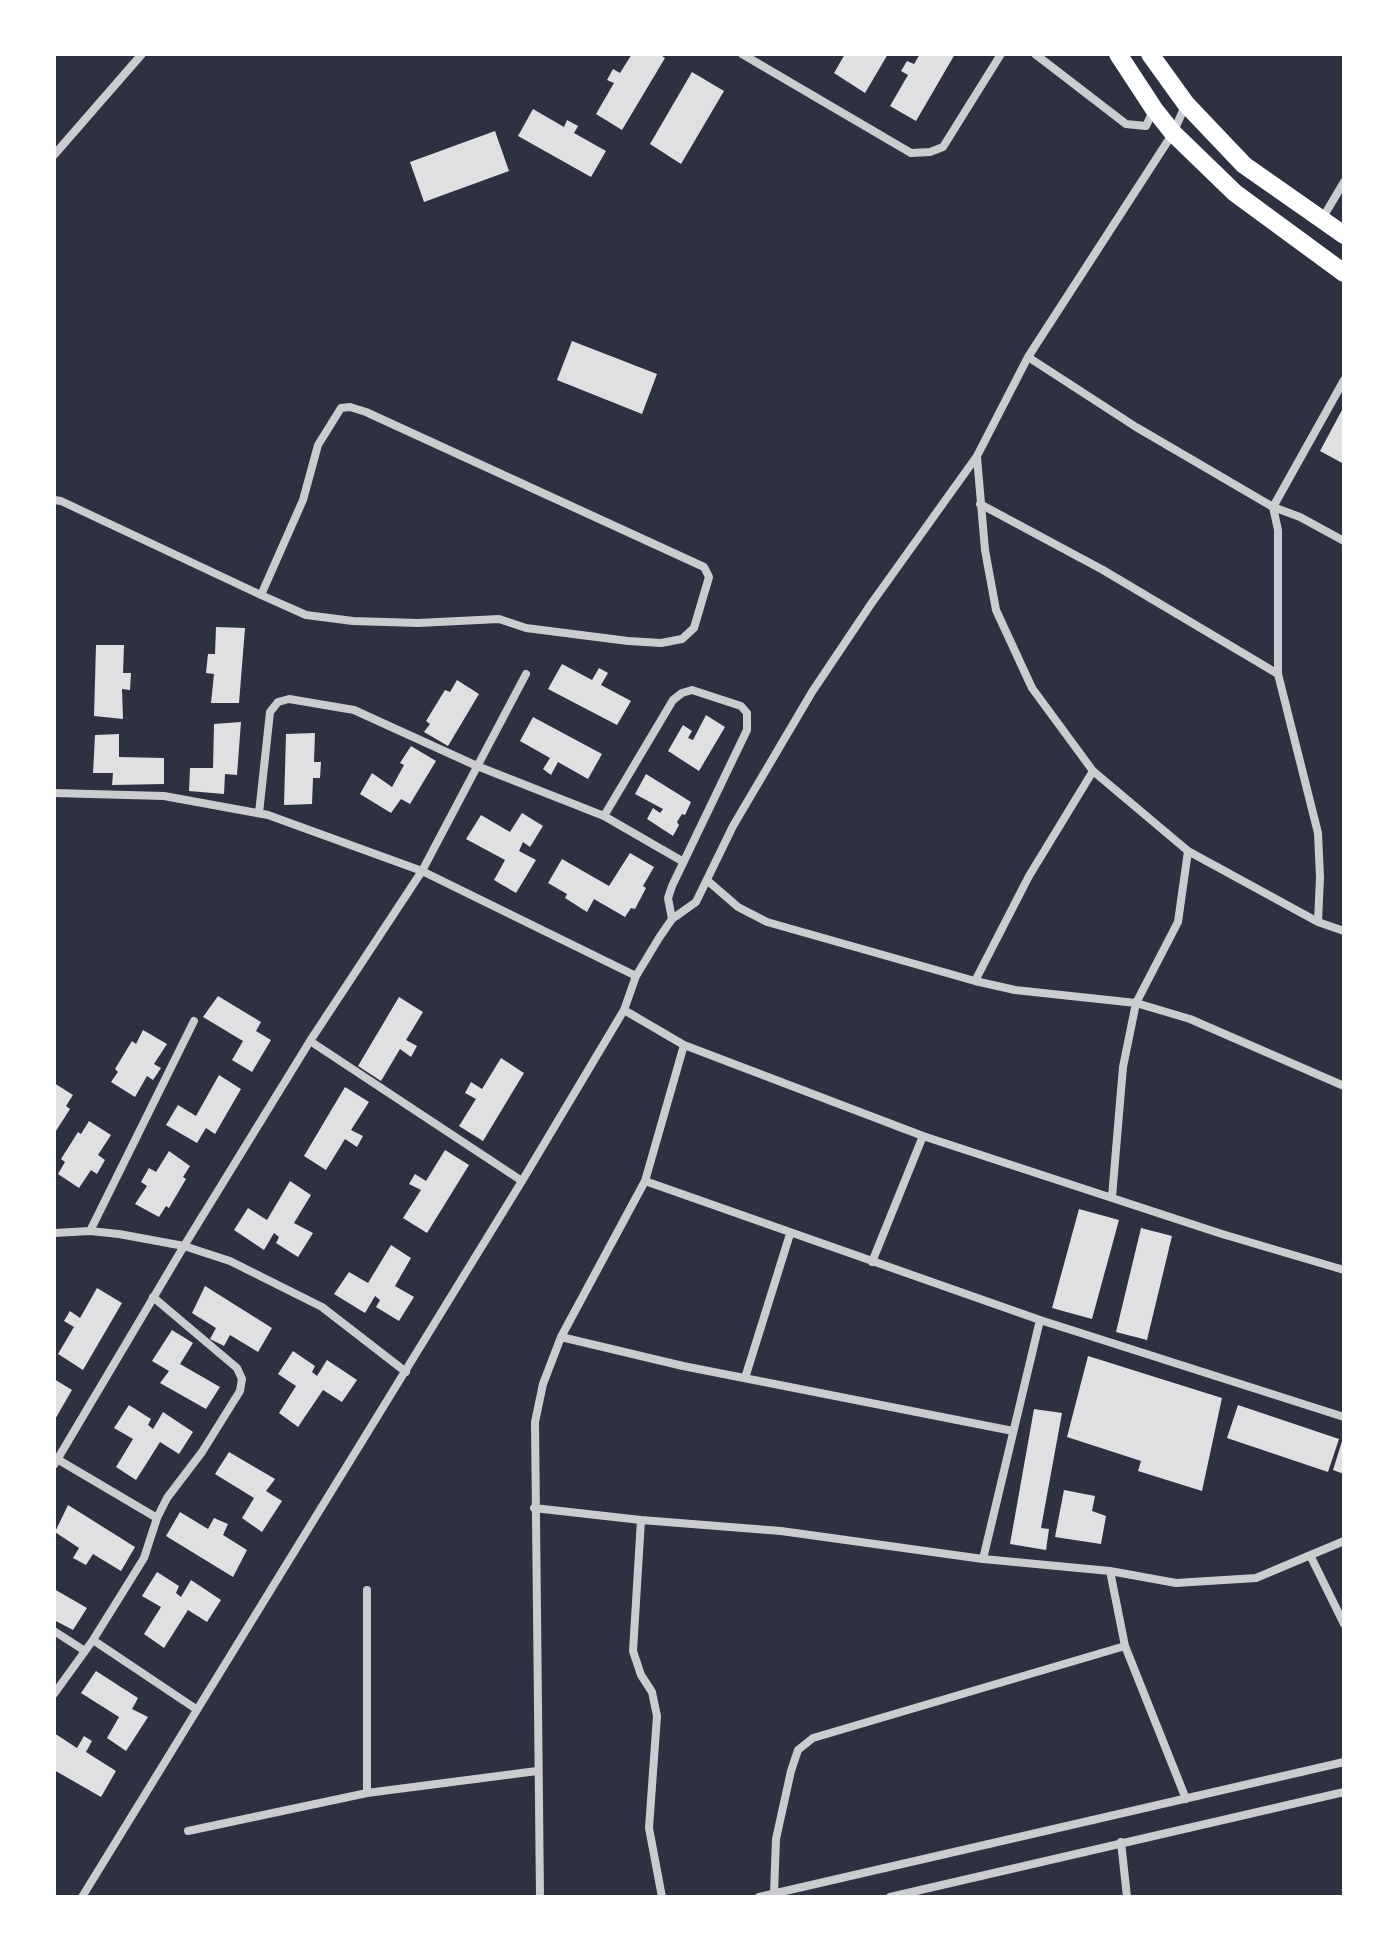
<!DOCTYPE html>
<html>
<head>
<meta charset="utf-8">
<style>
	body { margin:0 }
	#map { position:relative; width:1398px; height:1951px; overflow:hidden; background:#2d3142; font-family:"PT Serif",serif }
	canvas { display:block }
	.frame { position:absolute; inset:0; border:56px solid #fff; pointer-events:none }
</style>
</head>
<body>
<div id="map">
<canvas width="1398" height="1951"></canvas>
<div class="frame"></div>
</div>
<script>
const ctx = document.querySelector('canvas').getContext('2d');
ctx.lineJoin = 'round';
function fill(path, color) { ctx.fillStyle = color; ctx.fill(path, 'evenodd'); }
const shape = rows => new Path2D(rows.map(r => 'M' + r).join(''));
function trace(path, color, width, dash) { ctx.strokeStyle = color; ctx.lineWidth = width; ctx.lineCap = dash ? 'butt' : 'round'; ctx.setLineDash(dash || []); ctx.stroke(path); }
fill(shape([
	[632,54,659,54,665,58,622,130,596,114,614,83,607,80,613,69,620,73],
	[845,54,888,54,865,93,834,73],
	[920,54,955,54,916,121,890,106,908,75,901,71,907,61,914,64],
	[692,72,724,91,681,164,650,144],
	[533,109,564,127,567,120,578,126,574,133,606,151,591,177,518,136],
	[495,131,509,171,424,202,410,162],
	[572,341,657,374,642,414,557,380],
	[1342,410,1344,411,1344,464,1320,451],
	[216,627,245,628,239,703,211,703,214,674,206,673,208,654,215,654],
	[96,645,124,645,123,673,131,673,130,690,122,689,123,719,94,716],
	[562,664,592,680,599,668,608,673,601,685,631,701,617,725,548,689],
	[457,680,479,694,448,746,424,732,430,724,426,721,445,690,450,692],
	[706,715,725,727,699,771,668,751,683,725,692,731,688,738,693,740],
	[533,717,602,754,588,779,558,762,551,775,543,769,550,758,520,741],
	[241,722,237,775,225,774,224,794,189,791,190,768,213,768,214,724],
	[315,733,314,762,321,762,320,778,313,778,312,804,284,805,286,734],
	[119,734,119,757,164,758,164,784,112,785,113,773,93,773,95,735],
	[411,746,436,761,410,804,401,799,391,813,360,794,372,773,392,787,404,765,400,763],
	[646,774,691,802,685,815,682,814,677,822,679,825,673,836,647,819,653,808,660,813,663,809,635,794],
	[522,813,543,826,530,847,523,842,519,851,536,860,516,893,494,880,505,860,466,839,481,815,510,832],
	[630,853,654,867,643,886,646,888,635,909,631,908,625,917,594,899,587,912,565,898,567,894,548,883,562,859,609,886],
	[218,996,261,1022,256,1031,271,1040,252,1072,232,1060,243,1041,203,1017],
	[399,997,423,1012,406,1040,417,1046,411,1057,400,1049,381,1081,358,1066],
	[143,1030,167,1044,154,1064,161,1068,153,1080,147,1076,135,1097,111,1082,118,1072,115,1069,132,1041,136,1044],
	[501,1058,524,1073,483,1141,459,1126,476,1099,465,1093,471,1082,482,1089],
	[219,1075,241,1089,215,1134,206,1128,197,1143,166,1125,178,1105,196,1116],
	[54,1083,73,1095,66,1106,70,1109,54,1134],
	[345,1087,369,1102,351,1130,363,1136,357,1147,345,1139,326,1170,304,1156],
	[89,1121,111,1135,98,1155,105,1160,97,1174,91,1170,79,1188,58,1174,65,1162,61,1159,78,1132,81,1134],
	[445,1150,469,1165,427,1233,403,1218,421,1190,409,1184,415,1174,426,1181],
	[169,1151,190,1166,183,1177,186,1179,169,1208,166,1206,159,1217,135,1204,147,1186,141,1182,149,1168,156,1172],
	[290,1181,311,1195,294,1223,313,1233,298,1257,276,1243,279,1237,274,1233,264,1250,234,1230,248,1208,267,1220],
	[1079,1209,1119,1220,1092,1319,1052,1308],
	[1141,1228,1172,1236,1147,1340,1116,1332],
	[391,1245,411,1258,395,1286,414,1297,399,1321,376,1307,380,1300,375,1296,365,1313,334,1294,349,1272,368,1283],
	[205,1286,272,1328,258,1352,230,1335,224,1346,210,1339,216,1328,192,1313],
	[97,1288,122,1303,83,1370,58,1354,74,1327,64,1321,70,1311,80,1318],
	[172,1330,193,1343,180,1364,220,1387,206,1409,160,1383,169,1371,152,1361],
	[293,1351,315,1366,312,1372,317,1376,327,1360,357,1380,342,1402,323,1390,298,1427,279,1413,296,1386,278,1374],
	[1088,1356,1222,1398,1202,1491,1138,1471,1141,1461,1067,1437],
	[54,1379,72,1390,54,1421],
	[129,1405,151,1419,148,1425,153,1429,163,1412,193,1432,179,1454,160,1442,136,1480,116,1467,133,1439,114,1428],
	[1238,1405,1339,1439,1328,1472,1227,1438],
	[1034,1409,1062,1413,1041,1528,1049,1529,1046,1550,1010,1544],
	[1343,1438,1344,1438,1344,1474,1333,1470],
	[229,1452,275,1479,266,1491,282,1501,262,1532,242,1518,254,1498,215,1474],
	[1064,1490,1095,1496,1092,1511,1106,1516,1101,1544,1055,1537],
	[68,1505,135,1547,121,1571,93,1554,86,1565,73,1558,79,1548,55,1532],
	[180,1512,208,1529,214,1518,228,1524,223,1535,247,1550,233,1577,166,1536],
	[157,1572,179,1586,176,1593,181,1597,191,1580,221,1600,207,1622,188,1610,164,1648,144,1634,161,1607,142,1596],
	[54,1589,87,1608,73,1630,54,1620],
	[96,1671,138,1698,132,1709,148,1717,126,1751,107,1738,119,1717,81,1693],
	[54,1733,77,1748,84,1736,92,1741,86,1752,116,1771,101,1797,54,1770]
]), '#e0e0e3');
trace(shape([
	[742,54,911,153,930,152,943,147,1001,54],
	[1035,54,1126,124,1146,126,1153,111],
	[54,155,142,54],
	[1322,219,1344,182],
	[1028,357,1136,427,1273,507,1300,517,1344,541],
	[977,457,985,550,996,610,1032,688,1093,771,1188,851,1318,922,1344,931],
	[54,500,61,501,261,595,306,615,353,621,418,623,499,619,526,628,628,641,661,643,682,639,694,628,709,577,704,567,366,412,350,407,341,408,318,445,303,500,261,595],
	[980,504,1103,570,1278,674],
	[54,793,164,796,268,815,422,871,636,976],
	[259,813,270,712,278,702,289,699,354,710,477,766,604,816,682,861],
	[604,816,673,700,682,693,692,690,741,706,747,713,747,730,672,886,668,898,672,919],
	[708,881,738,907,767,922,975,981,1015,990,1136,1003,1190,1019,1344,1086],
	[1318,922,1320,877,1318,833,1278,674,1278,530,1273,507,1344,380],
	[975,981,1029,876,1093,771],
	[310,1041,522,1181],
	[684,1045,923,1136,1222,1234,1344,1270],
	[645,1181,1040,1320,1344,1417],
	[1112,1197,1123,1067,1136,1003,1178,922,1188,851],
	[90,1231,194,1021],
	[54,1233,90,1231,119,1234,184,1246,230,1261,322,1307,406,1372],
	[872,1262,923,1136],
	[561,1337,683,1366,1013,1431],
	[745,1378,790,1234],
	[57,1459,157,1518],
	[54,1465,184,1246,310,1041,422,871,526,674],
	[534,1508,641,1520,781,1531,983,1559,1110,1571,1176,1583,1256,1578,1344,1541],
	[641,1520,633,1651,641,1675,652,1692,657,1716,649,1828,662,1897],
	[1311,1557,1344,1624],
	[983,1559,1040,1320],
	[1110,1571,1125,1646,1186,1799],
	[54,1631,85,1651],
	[93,1640,196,1709],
	[54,1694,93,1640,144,1558,157,1518,167,1498,202,1452,240,1391,242,1379,237,1368,153,1297],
	[367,1793,367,1590],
	[188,1831,367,1793,537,1771],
	[1121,1842,1127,1897],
	[774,1894,776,1839,791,1771,798,1750,813,1738,1125,1646],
	[82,1897,522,1181,624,1010,636,976,659,938,672,919,696,902,733,826,812,692,871,604,977,456,1028,357,1173,133,1186,104],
	[540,1897,535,1422,543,1384,561,1337,645,1181,684,1045,624,1010],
	[759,1897,1344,1762],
	[890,1897,1344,1792]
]), '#caccd0', 8);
trace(shape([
	[1118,54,1154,109,1173,133,1235,193,1344,273],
	[1150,54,1186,104,1244,165,1344,235]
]), '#fff', 18);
</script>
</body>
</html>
